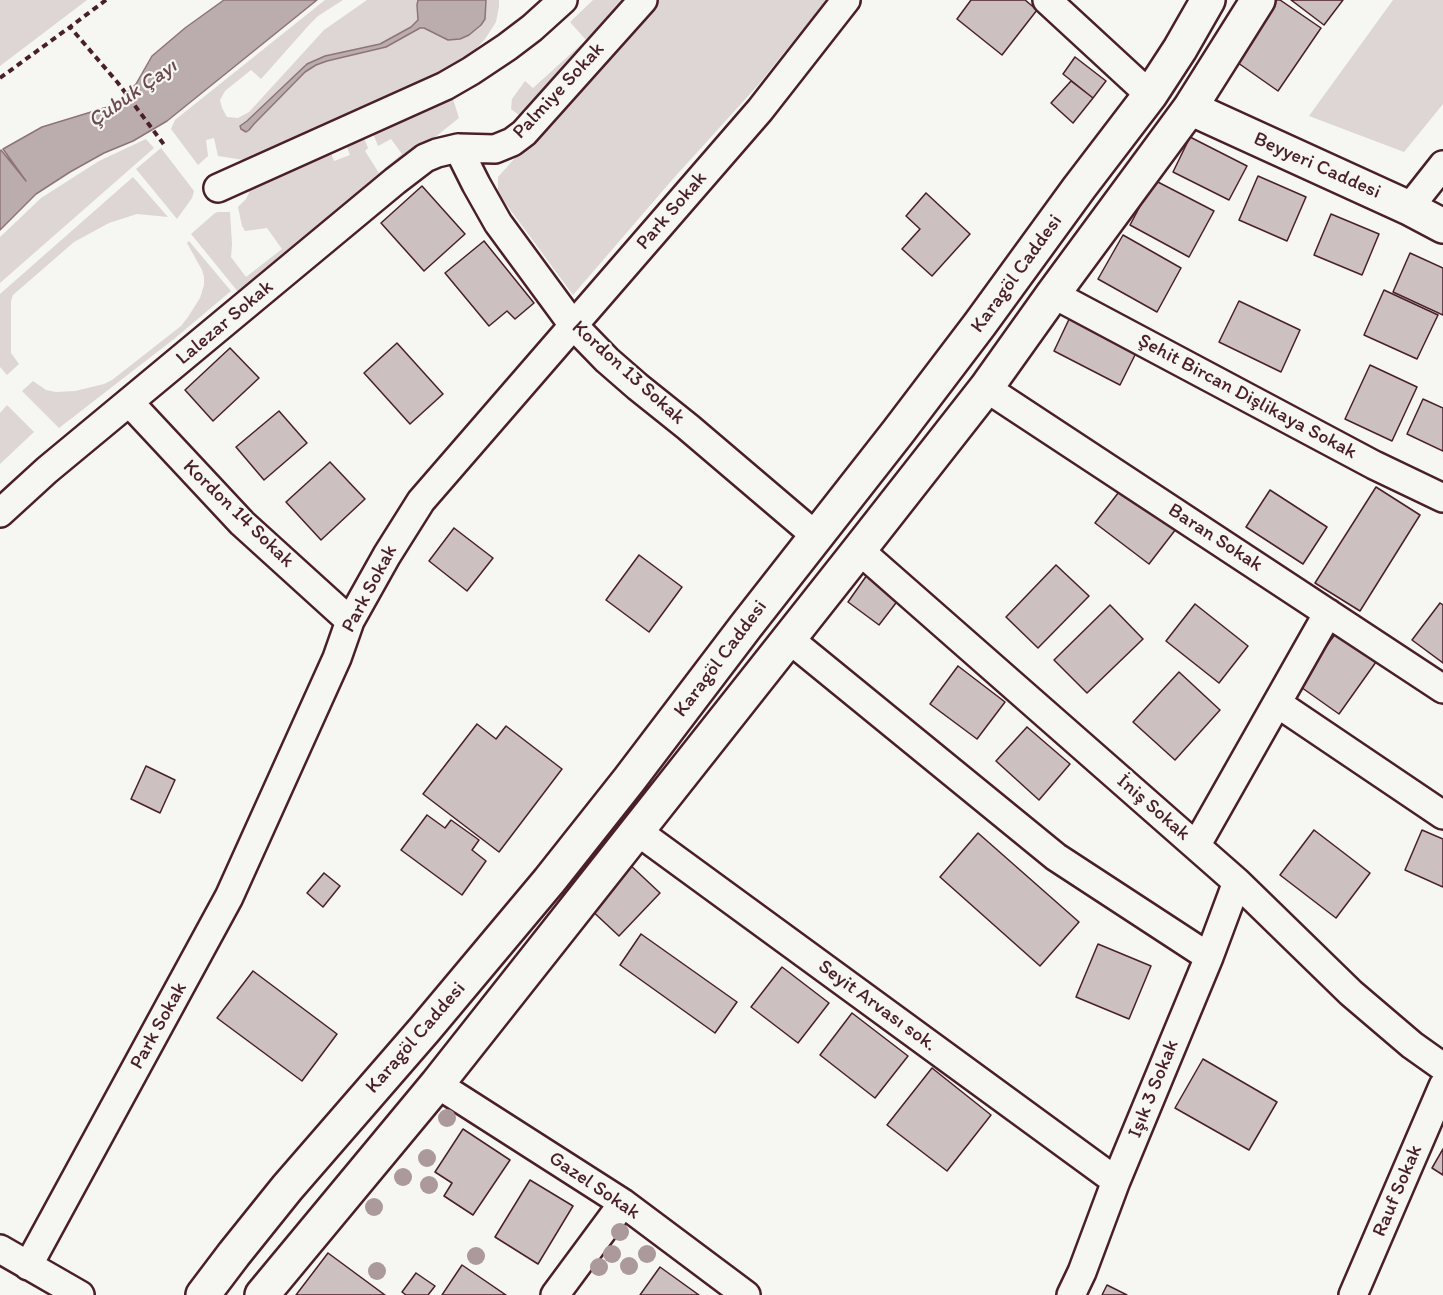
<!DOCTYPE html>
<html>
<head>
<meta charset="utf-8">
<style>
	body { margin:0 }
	canvas { display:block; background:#f6f6f2 }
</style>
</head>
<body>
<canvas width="1443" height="1295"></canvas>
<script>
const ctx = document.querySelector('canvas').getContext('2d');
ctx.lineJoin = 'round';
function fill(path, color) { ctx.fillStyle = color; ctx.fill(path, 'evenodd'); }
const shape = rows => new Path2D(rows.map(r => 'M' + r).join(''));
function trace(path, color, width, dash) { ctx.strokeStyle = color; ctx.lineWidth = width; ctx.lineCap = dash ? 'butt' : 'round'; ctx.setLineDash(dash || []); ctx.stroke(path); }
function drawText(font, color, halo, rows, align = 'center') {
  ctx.font = font + ' Itim,sans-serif'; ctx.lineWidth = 4.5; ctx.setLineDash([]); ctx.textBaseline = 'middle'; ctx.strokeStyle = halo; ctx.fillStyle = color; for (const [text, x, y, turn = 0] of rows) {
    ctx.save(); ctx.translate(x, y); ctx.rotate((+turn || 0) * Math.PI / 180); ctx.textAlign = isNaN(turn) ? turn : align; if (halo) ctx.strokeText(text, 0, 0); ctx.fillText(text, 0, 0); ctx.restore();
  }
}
fill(shape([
	[0,0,87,0,0,66],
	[325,0,343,0,318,16,310,24,261,79,251,70,225,91,220,100,222,108,227,117,238,118,249,112,324,30,367,0,499,0,499,6,496,22,485,39,474,51,457,63,365,108,244,160,218,156,214,138,206,140,208,156,198,165,171,129,175,120],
	[593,0,635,0,529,115,519,115,511,109,512,99,525,81,533,88,586,40,570,22],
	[656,0,826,0,759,84,672,180,573,295,498,193,498,177],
	[1393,0,1443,0,1443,104,1404,152,1309,116],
	[452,96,459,118,239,293,191,234,215,213,218,212,230,212,232,244,231,257,246,277,282,249,267,228,245,231,242,226,238,207,246,199,249,193,251,182,330,150,334,161,350,155,345,142,363,135,368,148,365,151,379,173,402,154,391,139,378,146,372,131],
	[146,139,154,148,0,283,0,237,17,221,41,198,99,161],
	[161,148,194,191,192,198,177,219,136,169],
	[133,177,168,217,137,214,109,223,74,242,13,295,11,301,11,353,19,364,7,375,0,367,0,294],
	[189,241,231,291,174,339,59,428,22,391,33,381,46,390,56,392,75,391,104,384,112,380,181,326,188,317,200,298,204,285,204,277,202,270,187,243],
	[7,405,34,432,0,464,0,413]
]), '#ddd6d5');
const water = shape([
	[224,0,317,0,167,121,133,141,104,153,70,172,36,194,0,230,0,151,1,150,26,181,3,149,42,127,114,105,136,84,152,56,185,28,224,0],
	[418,0,486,0,485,19,481,25,469,35,460,39,448,40,424,28,420,28,386,47,327,61,316,65,305,72,254,124,249,130,246,132,241,129,240,126,247,121,307,64,325,56,380,44,411,27,418,20,417,5,418,0]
]);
fill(water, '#bbadae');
trace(water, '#8e747a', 1.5);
const building = shape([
	[971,0,1025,0,1037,10,1002,55,957,19,971,0],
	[1272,0,1280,0,1321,28,1278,91,1231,58,1272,0],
	[1291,0,1343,0,1324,25,1291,0],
	[1075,57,1106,81,1093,98,1063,74,1075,57],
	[1071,81,1093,98,1073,123,1051,103,1071,81],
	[1190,137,1247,166,1229,200,1173,172,1190,137],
	[1258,176,1306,197,1287,241,1239,220,1258,176],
	[1154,180,1214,211,1189,257,1130,225,1154,180],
	[422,186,465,234,424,271,381,223,422,186],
	[926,193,970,234,932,276,902,249,920,229,906,216,926,193],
	[1331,214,1379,234,1362,275,1314,255,1331,214],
	[1123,235,1181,268,1157,312,1098,279,1123,235],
	[484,241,534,303,515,319,507,311,489,326,445,273,484,241],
	[1410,253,1443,268,1443,315,1393,292,1410,253],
	[1384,290,1438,315,1417,359,1364,335,1384,290],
	[1239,301,1300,330,1281,372,1219,342,1239,301],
	[1072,313,1139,347,1120,385,1054,351,1072,313],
	[397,343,443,394,410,424,364,373,397,343],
	[230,348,259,378,213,421,185,390,230,348],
	[1370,365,1417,387,1392,441,1345,419,1370,365],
	[1423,399,1443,408,1443,451,1407,434,1423,399],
	[279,411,307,443,264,480,236,447,279,411],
	[330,462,365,499,321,540,286,502,330,462],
	[1376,487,1420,515,1360,611,1315,583,1376,487],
	[1122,488,1176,529,1149,564,1095,523,1122,488],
	[1270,490,1327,527,1303,564,1246,527,1270,490],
	[454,528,493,558,467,591,429,561,454,528],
	[639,555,682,587,649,632,606,600,639,555],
	[1056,565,1089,596,1038,648,1006,617,1056,565],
	[867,575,899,599,879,625,848,602,867,575],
	[1440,603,1443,605,1443,663,1412,640,1440,603],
	[1195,604,1248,646,1219,683,1166,641,1195,604],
	[1110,605,1143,639,1087,693,1054,660,1110,605],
	[1336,633,1376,662,1339,714,1298,685,1336,633],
	[958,666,1005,702,977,739,930,704,958,666],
	[1179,672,1220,710,1175,760,1133,722,1179,672],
	[477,724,496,739,506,726,562,769,499,852,423,794,477,724],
	[1027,727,1070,764,1039,800,996,761,1027,727],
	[146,766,175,780,160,813,131,799,146,766],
	[427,815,445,828,451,820,479,840,472,850,486,861,462,895,401,850,427,815],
	[1314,830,1370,873,1336,918,1280,875,1314,830],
	[1422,830,1443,839,1443,887,1405,870,1422,830],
	[978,833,1079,922,1040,966,940,877,978,833],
	[628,863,660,893,619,936,588,907,628,863],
	[324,873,340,886,323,907,307,893,324,873],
	[641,934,737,1002,715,1033,620,965,641,934],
	[1098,944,1151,966,1129,1019,1076,997,1098,944],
	[782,967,829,1003,798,1043,751,1007,782,967],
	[253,971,337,1034,302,1081,217,1018,253,971],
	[852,1013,908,1056,875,1098,820,1055,852,1013],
	[1203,1059,1277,1102,1249,1150,1175,1108,1203,1059],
	[932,1068,991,1115,947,1171,887,1125,932,1068],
	[463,1129,510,1160,473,1215,444,1196,452,1183,435,1172,463,1129],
	[1443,1149,1443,1175,1432,1168,1443,1149],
	[530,1180,573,1206,538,1264,495,1237,530,1180],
	[328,1253,385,1295,296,1295,328,1253],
	[462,1265,506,1295,442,1295,462,1265],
	[660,1267,699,1295,640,1295,660,1267],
	[416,1273,435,1286,428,1295,406,1295,402,1292,416,1273],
	[1107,1285,1127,1295,1102,1295,1107,1285]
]);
fill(building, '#ccc1c0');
trace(building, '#4a1f2b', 1.5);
const street = shape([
	[1047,0,1150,95],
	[458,148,476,184,498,223,573,325,607,360,638,387,688,427,816,536],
	[218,188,445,86,471,71,507,47,532,28,563,0],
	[1409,208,1443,165],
	[1053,294,1374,465,1443,498],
	[986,388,1443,689],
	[129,402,242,523,350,621],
	[0,513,47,470,129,402,395,181,425,158,437,153,458,148,495,149,512,142,524,133,643,0],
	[859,550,1237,882,1351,993,1412,1045,1443,1067],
	[789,639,1056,857,1209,957],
	[1277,703,1443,815],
	[637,831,1116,1181],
	[1196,846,1328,613],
	[437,1084,623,1203,746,1295],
	[0,1249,80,1295],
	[28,1266,229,897,337,658,350,621,387,555,421,501,760,110,846,0],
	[555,1295,623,1203],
	[1071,1295,1082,1272,1116,1181,1209,957,1237,882],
	[1353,1295,1443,1086]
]);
const secondary = shape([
	[1190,108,1409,208,1443,226],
	[203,1295,234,1254,287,1188,425,1029,549,881,629,780,746,626,898,432,980,324,1079,188,1150,95,1180,49,1208,0],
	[262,1295,437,1084,859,550,986,388,1053,294,1190,108,1258,0]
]);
trace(street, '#4a1f2b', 32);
trace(secondary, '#4a1f2b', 38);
trace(shape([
	[106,0,70,27,118,83,165,146],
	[0,78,70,27]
]), '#4a1f2b', 4, [6, 4.5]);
trace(street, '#f6f6f2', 27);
trace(secondary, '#f6f6f2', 33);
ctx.fillStyle = '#ac999c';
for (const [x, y] of [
	[447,1118],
	[427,1158],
	[403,1177],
	[429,1185],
	[374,1207],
	[620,1232],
	[612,1254],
	[647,1254],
	[476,1256],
	[629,1266],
	[599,1267],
	[377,1271]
]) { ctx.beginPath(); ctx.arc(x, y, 9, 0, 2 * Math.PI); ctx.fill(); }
drawText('20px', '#4a1f2b', '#f6f6f2', [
	["Palmiye Sokak",559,91,-47],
	["Beyyeri Caddesi",1317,166,24],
	["Park Sokak",672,211,-49],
	["Karagöl Caddesi",1017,274,-54],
	["Lalezar Sokak",225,323,-40],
	["Kordon 13 Sokak",628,373,42],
	["Şehit Bircan Dişlikaya Sokak",1247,397,28],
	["Kordon 14 Sokak",238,514,44],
	["Baran Sokak",1215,538,33],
	["Park Sokak",370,589,-62],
	["Karagöl Caddesi",721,659,-53],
	["İniş Sokak",1153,808,41],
	["Seyit Arvası sok.",877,1006,36],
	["Park Sokak",159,1026,-61],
	["Karagöl Caddesi",416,1038,-49],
	["Işık 3 Sokak",1154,1089,-68],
	["Gazel Sokak",594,1186,34],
	["Rauf Sokak",1398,1191,-67]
]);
drawText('italic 21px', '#6c4a52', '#f6f6f2', [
	["Çubuk Çayı",133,94,-35]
]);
</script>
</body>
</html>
